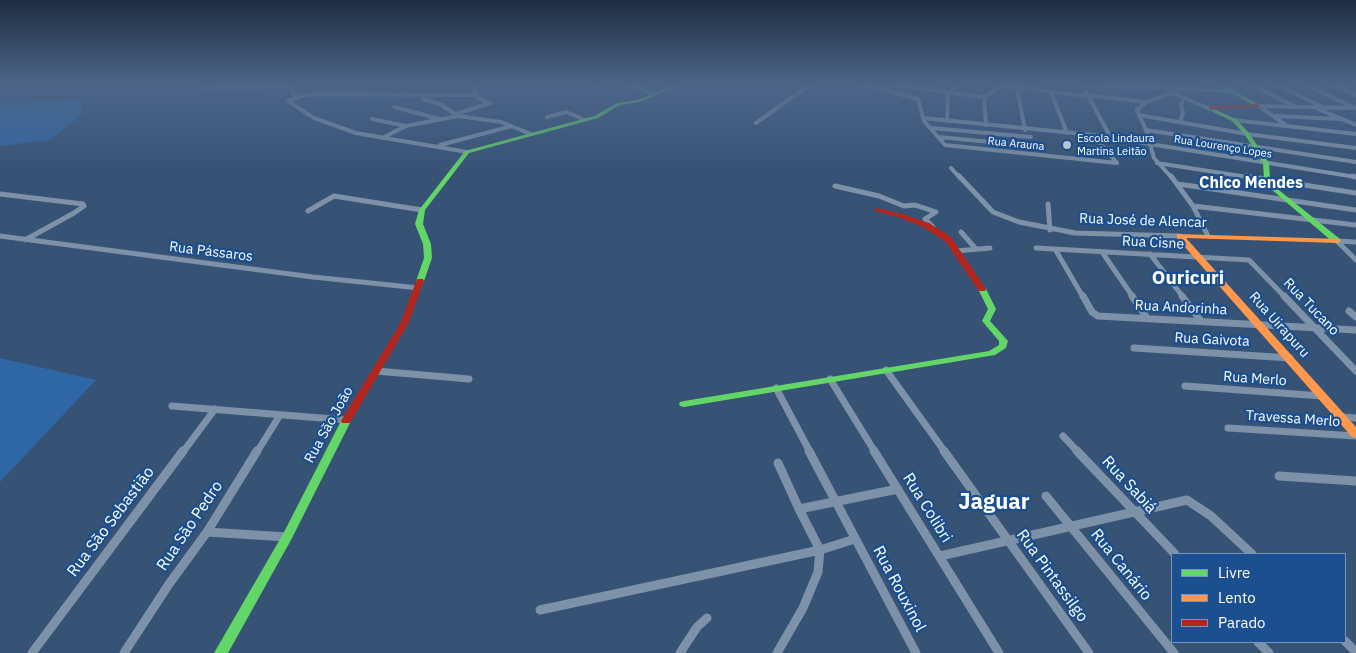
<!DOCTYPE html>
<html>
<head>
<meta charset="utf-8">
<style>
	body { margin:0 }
	#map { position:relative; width:1356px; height:653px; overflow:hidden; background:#365274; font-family:"IBM Plex Sans",sans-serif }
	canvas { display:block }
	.legend { position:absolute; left:1171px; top:553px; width:175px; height:90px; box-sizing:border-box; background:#1b4f8f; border:1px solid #7695bc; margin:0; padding:6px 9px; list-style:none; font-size:15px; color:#fff }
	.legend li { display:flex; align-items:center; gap:10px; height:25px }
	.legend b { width:25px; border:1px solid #7695bc }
</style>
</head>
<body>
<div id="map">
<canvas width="1356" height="653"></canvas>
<ul class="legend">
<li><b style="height:6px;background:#63d668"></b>Livre</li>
<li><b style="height:6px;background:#ff974d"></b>Lento</li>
<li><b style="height:6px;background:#b3261e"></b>Parado</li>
</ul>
</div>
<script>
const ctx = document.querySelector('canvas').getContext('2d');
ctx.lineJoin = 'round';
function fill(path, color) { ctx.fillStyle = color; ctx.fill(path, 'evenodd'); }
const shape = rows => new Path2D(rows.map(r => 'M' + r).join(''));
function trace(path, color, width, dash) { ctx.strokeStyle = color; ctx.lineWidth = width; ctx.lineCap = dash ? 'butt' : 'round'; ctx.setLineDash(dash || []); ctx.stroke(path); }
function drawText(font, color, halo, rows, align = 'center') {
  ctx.font = font + ' "IBM Plex Sans",sans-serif'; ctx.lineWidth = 4.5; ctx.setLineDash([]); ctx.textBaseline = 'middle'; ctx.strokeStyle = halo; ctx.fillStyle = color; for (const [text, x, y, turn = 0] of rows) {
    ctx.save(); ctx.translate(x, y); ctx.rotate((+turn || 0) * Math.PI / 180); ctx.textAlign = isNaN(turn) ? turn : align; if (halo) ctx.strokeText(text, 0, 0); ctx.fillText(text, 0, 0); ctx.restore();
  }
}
fill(shape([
	[83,99,81,115,50,140,0,146,0,104],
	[0,358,96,380,0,482]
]), '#2f66a5');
trace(shape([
	[594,85,596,85],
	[628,85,654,94],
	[864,85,918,99,924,121,945,145,1117,163],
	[894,85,984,97],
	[998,85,1088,96],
	[1081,85,1231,91],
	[1252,85,1292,105],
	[1277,85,1322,107],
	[1306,85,1353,107],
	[1335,85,1356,95],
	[204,88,290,86,296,98],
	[1017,88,1025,130],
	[1172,89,1173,93,1208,108],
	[1051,92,1067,133],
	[1086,92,1111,138],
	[1088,95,1146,102],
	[423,99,440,104,458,116,501,122,531,134],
	[288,101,305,95,318,94,476,95],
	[288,101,314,118,356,133,467,152],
	[1258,106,1356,108],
	[1259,106,1287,126],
	[394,107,440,119],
	[1318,109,1356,125],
	[456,114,490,103,477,98,473,85],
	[1139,115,1247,134,1356,148],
	[1276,116,1340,119],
	[547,117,566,112,585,120],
	[923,118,1094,135,1356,177],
	[372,119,406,126],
	[1234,120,1356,134],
	[947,121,948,93,959,85],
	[1180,122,1183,113,1181,105,1184,98],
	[756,123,809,85],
	[986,125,984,97,1003,86],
	[931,128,1031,137],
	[1146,130,1356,162],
	[1094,136,1117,163],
	[938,137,1033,146],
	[382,138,406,126,458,116],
	[440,145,512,126],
	[1157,163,1254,178],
	[951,168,960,178],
	[1172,178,1154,158,1146,130,1137,110,1146,102,1173,93]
]), '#7d92a8', 4);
trace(shape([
	[959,176,993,212,1019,222,1075,233,1180,236],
	[1171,176,1193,206,1208,236],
	[1246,176,1356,193],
	[1352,176,1356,177],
	[1178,184,1356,210],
	[835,186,879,196,904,206,915,205,936,212,925,219,933,227],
	[0,194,83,204,84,206,74,213,25,240],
	[1048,204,1050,230],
	[1193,206,1356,225],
	[308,211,334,196,422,210],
	[961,232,976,249],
	[0,236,313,277,419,288],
	[1337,241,1356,260],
	[1337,241,1356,242],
	[1036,248,1249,260,1285,297],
	[1055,249,1083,297],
	[956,251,990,248],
	[1102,252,1133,297],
	[1150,254,1183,297]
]), '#7d92a8', 5);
trace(shape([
	[1083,296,1092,312,1098,316,1356,330],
	[1132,296,1147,318],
	[1182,296,1201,321],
	[1284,296,1356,371],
	[1349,311,1356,317],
	[1134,348,1290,358],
	[886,370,945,452],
	[376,371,469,379],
	[830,379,875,452],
	[1185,386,1322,396],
	[776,388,810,452],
	[172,406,346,420],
	[1342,417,1356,418],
	[1228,428,1356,436],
	[1063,436,1078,452],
	[183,452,215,409],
	[257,452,280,415]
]), '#7d92a8', 7);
trace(shape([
	[809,451,916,653],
	[874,451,999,653],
	[944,451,1089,653],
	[1077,451,1175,554],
	[778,463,799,509],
	[1279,476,1356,481],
	[1046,496,1174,653],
	[207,532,287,537],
	[940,556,1187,500,1211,516,1252,554],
	[540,610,820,550,855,539],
	[1345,641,1356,652],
	[1258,642,1269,653],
	[32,653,183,451],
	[124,653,169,584,207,532,257,451],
	[680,653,697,627,707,618],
	[777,653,803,608,818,572,820,550,799,509,898,489]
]), '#7d92a8', 9);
fill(shape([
	[674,85,680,85,640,102,620,105,598,118,469,153,425,210,423,224,431,244,432,258,424,281,423,283,417,283,416,281,424,258,423,244,415,224,419,210,465,151,594,116,617,103,637,100,674,85],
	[1218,85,1223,85,1260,105,1255,106,1218,85],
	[1206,107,1210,107,1236,119,1249,133,1269,163,1270,179,1275,187,1340,239,1340,243,1334,243,1271,189,1264,179,1263,163,1245,135,1232,121,1206,109,1206,107],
	[979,287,985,287,996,309,990,321,1008,341,1006,348,995,355,684,407,680,406,679,404,680,402,684,401,989,351,999,345,999,341,982,321,988,309,978,289,979,287],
	[346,417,350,419,351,421,291,540,228,653,214,653,283,534,341,421,342,419,346,417]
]), '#63d668');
fill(shape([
	[1177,234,1340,239,1341,241,1337,243,1186,238,1356,427,1356,438,1352,437,1177,238,1177,234]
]), '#ff974d');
fill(shape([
	[1258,104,1260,105,1260,107,1211,110,1208,108,1211,106,1258,104],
	[877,208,902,214,929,223,951,237,986,289,985,291,979,291,945,241,923,227,898,217,875,211,874,210,877,208],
	[417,279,423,279,424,281,408,324,350,423,342,423,341,421,400,324,417,279]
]), '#b3261e');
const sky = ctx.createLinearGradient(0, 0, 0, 176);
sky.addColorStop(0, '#1e2d40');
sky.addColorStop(0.48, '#4c6688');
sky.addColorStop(1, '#4c668800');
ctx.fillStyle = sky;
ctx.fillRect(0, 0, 1356, 176);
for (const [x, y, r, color] of [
	[1067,145,5,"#b9c2ce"]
]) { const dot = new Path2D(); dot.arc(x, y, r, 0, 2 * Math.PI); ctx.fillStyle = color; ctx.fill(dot); trace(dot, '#1b4f8f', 2); }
drawText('11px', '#fff', '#1b4f8f', [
	["Escola Lindaura",1077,139],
	["Martins Leitão",1077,152]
], 'left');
drawText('11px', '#fff', '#1b4f8f', [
	["Rua Arauna",1016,144,6],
	["Rua Lourenço Lopes",1223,147,9]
]);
drawText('14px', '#fff', '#1b4f8f', [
	["Rua José de Alencar",1143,221,2],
	["Rua Cisne",1153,243,3],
	["Rua Pássaros",211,252,7],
	["Rua Tucano",1311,307,46],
	["Rua Andorinha",1181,308,3],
	["Rua Uirapuru",1279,325,48],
	["Rua Gaivota",1212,340,3],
	["Rua Merlo",1255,379,4],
	["Travessa Merlo",1293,419,4],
	["Rua São João",329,425,-61]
]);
drawText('bold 16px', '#fff', '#1b4f8f', [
	["Chico Mendes",1251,183]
]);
drawText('16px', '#fff', '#1b4f8f', [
	["Rua Sabiá",1129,485,47],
	["Rua Colibri",927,508,58],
	["Rua São Sebastião",111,522,-53],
	["Rua São Pedro",190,526,-56],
	["Rua Canário",1121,565,51],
	["Rua Pintassilgo",1052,576,54],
	["Rua Rouxinol",899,589,62]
]);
drawText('bold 19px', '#fff', '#1b4f8f', [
	["Ouricuri",1188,279]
]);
drawText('bold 22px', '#fff', '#1b4f8f', [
	["Jaguar",994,503]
]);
</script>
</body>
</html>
